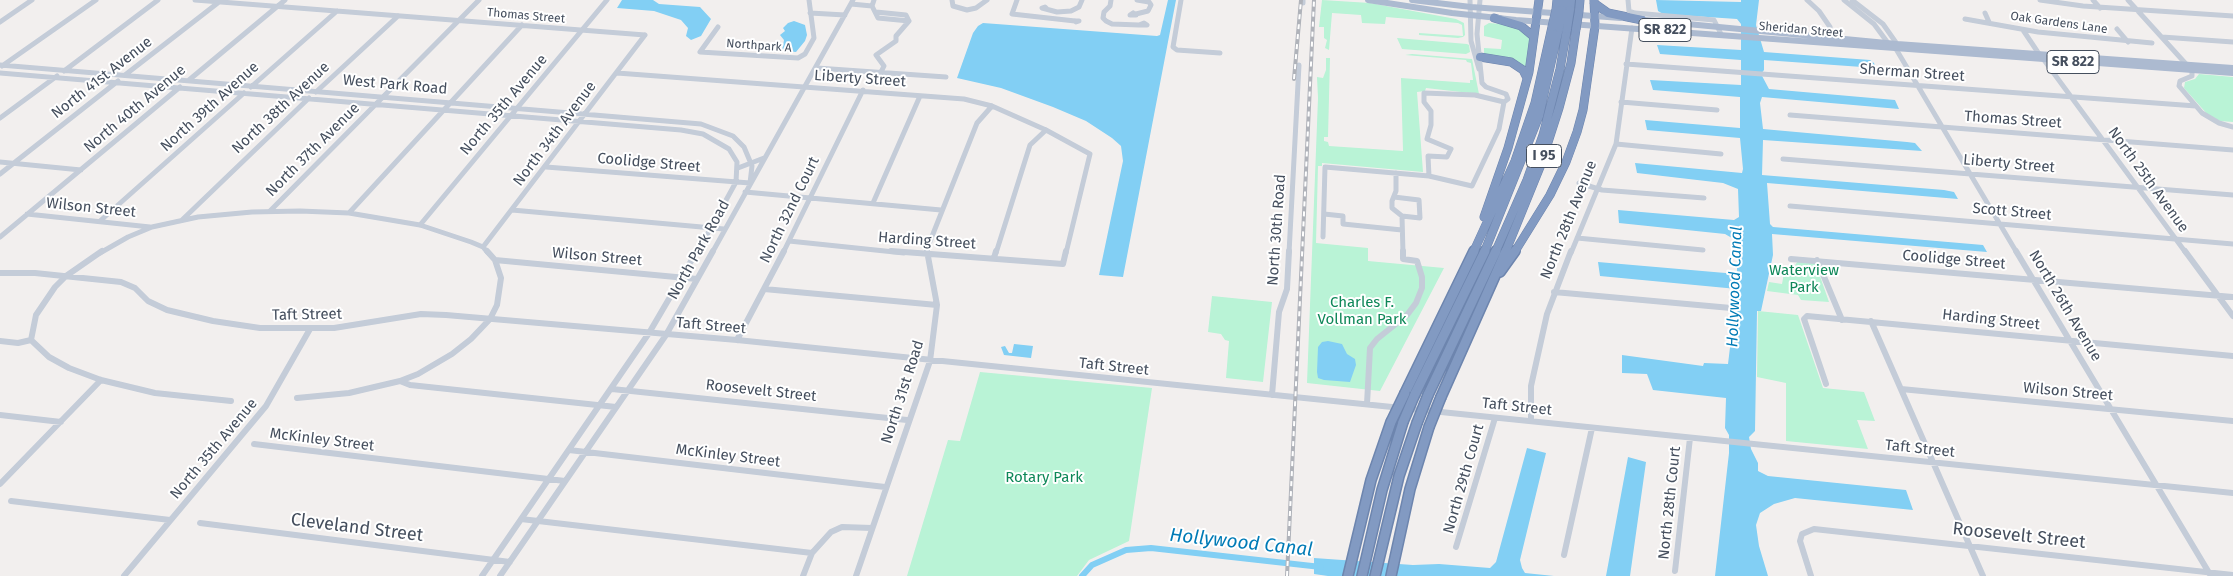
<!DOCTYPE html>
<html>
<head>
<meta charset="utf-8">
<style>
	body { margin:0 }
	canvas { display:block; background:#f2efee }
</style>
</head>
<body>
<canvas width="2233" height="576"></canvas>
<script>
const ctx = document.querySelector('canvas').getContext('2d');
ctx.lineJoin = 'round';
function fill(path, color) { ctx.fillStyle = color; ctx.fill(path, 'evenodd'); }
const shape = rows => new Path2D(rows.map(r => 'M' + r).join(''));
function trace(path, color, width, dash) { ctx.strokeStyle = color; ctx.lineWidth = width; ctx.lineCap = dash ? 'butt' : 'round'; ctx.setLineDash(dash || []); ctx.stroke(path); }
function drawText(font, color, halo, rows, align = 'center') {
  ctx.font = font + ' "Fira Sans",sans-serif'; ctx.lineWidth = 4; ctx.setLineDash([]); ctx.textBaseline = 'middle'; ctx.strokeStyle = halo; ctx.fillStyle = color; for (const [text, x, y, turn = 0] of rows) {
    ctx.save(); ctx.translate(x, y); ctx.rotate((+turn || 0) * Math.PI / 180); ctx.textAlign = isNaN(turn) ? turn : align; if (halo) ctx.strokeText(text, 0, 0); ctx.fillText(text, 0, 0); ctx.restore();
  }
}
fill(shape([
	[1322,0,1370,3,1456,19,1464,23,1465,35,1463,37,1458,38,1419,35,1419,33,1463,36,1462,25,1458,23,1386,17,1385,24,1362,23,1361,15,1332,13,1329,50,1325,48,1327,40,1324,38,1324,27,1319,27],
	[1489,23,1511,25,1530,34,1526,68,1484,54,1484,48,1501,49,1502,40,1484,36,1484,26],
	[1397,38,1467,44,1469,45,1470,52,1466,54,1402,49],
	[1412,54,1472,59,1479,94,1426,88,1425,91,1417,92,1423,172,1322,163,1322,166,1318,166,1316,243,1368,248,1368,261,1444,268,1380,391,1307,383,1318,98,1317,77,1323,78,1326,70,1326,58,1330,58,1328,137,1324,137,1324,141,1328,142,1329,146,1403,151,1401,78,1470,83,1470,80,1473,80,1471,63,1467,62,1466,60,1405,55],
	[2199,74,2233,77,2233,122,2220,121,2208,115,2184,88,2185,82,2195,79],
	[1798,261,1815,262,1829,302,1801,300,1798,295,1767,291,1769,282,1782,284,1785,268,1793,268],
	[1212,296,1272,302,1263,382,1226,378,1229,341,1225,340,1221,334,1208,332],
	[1758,311,1798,315,1823,388,1864,392,1875,421,1857,420,1868,449,1786,441,1786,383,1757,377],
	[980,372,1152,388,1129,541,1089,560,1077,576,907,576,948,440,960,441]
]), '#b9f3d6');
fill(shape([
	[622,0,653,0,659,4,700,7,711,19,701,36,691,40,686,36,688,28,681,20,654,11,617,8],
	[1168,0,1176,0,1123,277,1099,275,1123,161,1121,146,1112,138,1086,121,1053,107,1001,88,957,78,973,33,978,26,983,23,1157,36,1160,35],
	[1656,0,1741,2,1741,0,1759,0,1756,25,1764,52,1870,60,1874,63,1876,68,1764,60,1764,70,1761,74,1769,89,1895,100,1899,109,1762,97,1760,103,1763,129,1907,142,1915,143,1922,151,1763,140,1762,175,1944,190,1954,192,1958,199,1767,183,1770,224,1773,227,1983,245,1987,252,1772,234,1773,255,1761,311,1757,311,1755,431,1749,437,1751,449,1758,463,1758,471,1768,476,1906,490,1913,510,1795,498,1774,504,1760,513,1756,525,1759,546,1768,576,1715,576,1729,453,1729,435,1725,428,1726,398,1653,390,1647,374,1622,373,1622,355,1703,366,1704,363,1728,364,1737,289,1600,276,1598,262,1737,274,1737,241,1725,234,1619,223,1618,210,1734,220,1739,217,1738,189,1723,183,1637,173,1635,163,1742,173,1743,169,1740,138,1647,130,1645,120,1740,128,1740,97,1653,90,1650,80,1741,85,1741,60,1660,54,1657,45,1741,50,1741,24,1737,19,1663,14,1658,11],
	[794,21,805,25,807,35,805,41,796,52,782,51,784,40,780,35,785,31,783,28,788,23],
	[1328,341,1342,344,1347,354,1355,359,1356,365,1350,382,1324,380,1318,378,1317,372,1318,347,1322,342],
	[1014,344,1033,346,1031,358,1004,355,1001,347,1005,346,1009,353,1012,353],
	[1527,448,1546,453,1520,560,1522,568,1525,573,1554,576,1328,576,1314,574,1314,558,1413,565,1439,564,1490,568,1496,562],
	[1628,457,1646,462,1630,576,1606,576]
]), '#82cff4');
trace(shape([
	[1082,576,1092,565,1126,550,1151,548,1321,567]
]), '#82cff4', 6);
const highwayFar1 = shape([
	[1594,3,1608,13,1642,20],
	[1556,10,1557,0],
	[1562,10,1563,0],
	[1570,10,1571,0],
	[1579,11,1580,0],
	[1494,18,1521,26,1533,36],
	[1480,57,1511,62,1523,70,1527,78],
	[1484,217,1508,148,1529,72,1539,0],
	[1473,253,1515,161,1535,103,1552,27],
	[1484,253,1539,116,1559,28],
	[1495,253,1527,180,1543,135,1560,69,1567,29],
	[1505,253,1540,167,1559,108,1571,63,1576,29],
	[1514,253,1550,195,1566,162,1577,132,1583,110,1595,26,1594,0]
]);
const highway = shape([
	[1500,272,1515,251],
	[1405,393,1474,251],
	[1415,394,1485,251],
	[1428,395,1496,251],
	[1441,397,1506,251],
	[1348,576,1371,480,1391,422],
	[1362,576,1382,490,1403,422],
	[1375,576,1399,476,1417,423],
	[1391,576,1410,489,1429,427]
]);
trace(highwayFar1, '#6d85ae', 9);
trace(highway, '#6d85ae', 12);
trace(shape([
	[195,0,645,35],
	[874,0,872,6,878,18,909,21],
	[952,0,953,6,967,10,976,8,987,0],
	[1017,0,1012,14,1075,21],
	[1111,0,1110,6,1104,12,1103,18,1106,21,1112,24,1139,25,1144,23,1147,25,1141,25],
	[1181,0,1173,47,1177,50,1220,53],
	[1303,0,1303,3],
	[1470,0,1471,41,1479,69],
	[1628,0,1629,11,1635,13,1714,20,1721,34],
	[1807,0,1819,11,1830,27],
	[1844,0,1874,24,1888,43,1896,49,2017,253],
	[1852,0,1883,24,1897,44,1896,47],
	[2040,0,2083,6,2233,16],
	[2093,0,2100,8],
	[2128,0,2186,64],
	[851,4,872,6],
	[1047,9,1045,7,1042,8,1057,12,1071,11,1079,7,1082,0],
	[876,12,906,15,909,21],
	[810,13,845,15],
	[1133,13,1136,14,1136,15,1130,15,1133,13],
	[1985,13,1989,22],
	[1136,14,1148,11,1151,5,1149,2,1137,0],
	[1965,19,2038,32,2152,43],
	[1075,21,1079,21,1076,22,1075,21],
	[0,22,32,0],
	[718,27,700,52,798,58,805,54,814,38,809,0],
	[2117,29,2128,42],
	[2023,30,2039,54],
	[2162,37,2233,42],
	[2044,60,2186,253],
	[1626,64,2196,106],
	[0,65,701,124,733,136,744,147,752,166,750,183],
	[2,66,96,0],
	[817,68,946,77],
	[2192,70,2192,76,2180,81,2179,86,2202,113,2219,123,2233,127],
	[64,71,158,0],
	[881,72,884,66,876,55,896,41,896,36,909,21],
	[0,73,681,130,703,134,729,149,737,162,736,182,697,253],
	[617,73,964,99,992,106,1046,130,1090,154,1066,253],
	[125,75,219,2],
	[189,80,285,0],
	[251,87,337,11],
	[316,92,398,16],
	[1621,102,1717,110],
	[1790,115,2233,150],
	[0,118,57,76],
	[1616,144,1721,154],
	[1783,159,2233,195],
	[0,162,81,170],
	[546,167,750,183],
	[738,168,764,158],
	[1396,173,1396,191,1392,201,1392,208,1402,216,1403,253],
	[0,174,118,81],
	[1429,176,1428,156,1447,157,1451,149,1427,139,1431,125,1431,111,1424,102,1424,93,1475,95,1504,102],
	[1579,183,1602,190,1704,198],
	[745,192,941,210],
	[1394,197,1419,200,1420,218,1402,216],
	[873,203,920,96],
	[1790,206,2233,244],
	[512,210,724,229],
	[270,211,479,0],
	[349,213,522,25],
	[27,214,150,227],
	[1324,214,1343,216,1343,224,1402,230],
	[182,220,309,98],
	[100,221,244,93],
	[420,225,607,0],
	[0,237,180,87],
	[1323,237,1325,167,1429,176,1472,186,1499,129,1504,102,1508,99,1506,94,1486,87,1482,83,1477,34,1480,0],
	[1577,238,1703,250],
	[789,241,904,253],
	[483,247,645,35],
	[100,253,128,237,152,227,198,217,252,212,300,211,349,213,420,225,471,242,483,247,488,253],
	[712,253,853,0],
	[783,253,863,90],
	[928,253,927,249,977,123,992,106],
	[996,253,1030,145,1046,130],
	[1289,253,1299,65],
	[1571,253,1616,144,1632,28]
]), '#c4ccd8', 5);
trace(shape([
	[102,251,66,276,55,287,36,315,31,340,49,357,69,368,101,380,155,393,231,401],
	[891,251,1063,264,1066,251],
	[2016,251,2211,576],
	[2185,251,2233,316],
	[994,258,996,251],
	[1791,259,2233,297],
	[495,260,697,279],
	[1817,260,1842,320],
	[0,273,35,273,121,282,135,288,148,301,167,310,213,321,260,328,334,328,421,314,446,315,737,340,2233,493],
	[764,289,937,305],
	[1554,292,1731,308],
	[1871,321,1983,576],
	[737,340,784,251],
	[0,341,18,343,31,340],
	[400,381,410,385,616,407],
	[1826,384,1804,319,1807,316,2233,356],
	[612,389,907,420],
	[1901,389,2233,421],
	[1272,395,1279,312,1287,289,1289,251],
	[297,398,349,393,400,381,418,374,452,354,471,339,490,319,497,305,501,278,495,260,487,251],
	[1367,404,1370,348,1377,339,1407,315,1416,303,1422,288,1422,277,1417,261,1403,259,1403,251],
	[0,415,61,422],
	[1531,420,1531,386,1547,314,1571,251],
	[254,444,565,481],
	[569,450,885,487],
	[0,484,101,380],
	[11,501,170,520],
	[521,519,812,553],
	[200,523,510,562],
	[1456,547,1495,418],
	[1564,555,1592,428],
	[1675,571,1690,438],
	[124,576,266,406,310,329],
	[482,576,649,333,697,251],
	[500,576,666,335,713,251],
	[803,576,812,553,831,532,842,527,872,528],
	[856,576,930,361,937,305,927,251],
	[1811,576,1800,541,1802,534,1814,529,2233,575]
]), '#c4ccd8', 6);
trace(shape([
	[1368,0,1452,13,1516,20,2233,73],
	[1412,0,1471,7,1621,18],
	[1635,19,1897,44,2233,68]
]), '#acbad0', 6);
trace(highwayFar1, '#829ac2', 8);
trace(highway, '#829ac2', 9);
const rail = shape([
	[1294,79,1301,0],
	[1287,576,1314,0]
]);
trace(rail, '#b0b3ba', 4);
trace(rail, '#fff', 2, [5]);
const highwayBridgeFar1 = shape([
	[1552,27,1556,10],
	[1559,28,1562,10],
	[1567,29,1570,10],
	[1576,29,1579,11]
]);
const highwayBridge = shape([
	[1391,422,1405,393],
	[1403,422,1415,394],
	[1417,423,1428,395],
	[1429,427,1441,397]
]);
trace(highwayBridgeFar1, '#6d85ae', 9, []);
trace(highwayBridge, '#6d85ae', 12, []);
trace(highwayBridgeFar1, '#829ac2', 8);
trace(highwayBridge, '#829ac2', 9);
drawText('12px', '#454f5e', '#fff', [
	["Thomas Street",526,16,5],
	["Oak Gardens Lane",2059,23,8],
	["Sheridan Street",1801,30,5],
	["Northpark A",759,46,4]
]);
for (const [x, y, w] of [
	[1665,30,52],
	[2073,62,52],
	[1544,156,35]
]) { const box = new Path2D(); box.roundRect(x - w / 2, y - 11.5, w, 23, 4); ctx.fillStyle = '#fff'; ctx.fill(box); trace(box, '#454f5e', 1); }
drawText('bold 14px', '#454f5e', null, [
	["SR 822",1665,30],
	["SR 822",2073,62],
	["I 95",1544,156]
]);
drawText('15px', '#454f5e', '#fff', [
	["Sherman Street",1912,73,4],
	["North 41st Avenue",102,78,-38],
	["Liberty Street",860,79,4],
	["West Park Road",395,85,5],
	["North 35th Avenue",504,105,-50],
	["North 39th Avenue",210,107,-42],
	["North 38th Avenue",281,108,-43],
	["North 40th Avenue",135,109,-40],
	["Thomas Street",2013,120,4],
	["North 34th Avenue",555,134,-53],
	["North 37th Avenue",313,150,-45],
	["Coolidge Street",649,163,5],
	["Liberty Street",2009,164,5],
	["North 25th Avenue",2148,180,54],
	["Wilson Street",91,208,6],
	["North 32nd Court",790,210,-64],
	["Scott Street",2012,212,5],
	["North 28th Avenue",1569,220,-68],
	["North 30th Road",1277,230,-86],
	["Harding Street",927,241,4],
	["North Park Road",699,250,-61],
	["Wilson Street",597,257,5],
	["Coolidge Street",1954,260,5],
	["North 26th Avenue",2065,306,59],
	["Taft Street",307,315,-1],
	["Harding Street",1991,320,6],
	["Taft Street",711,326,5],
	["Taft Street",1114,367,6],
	["Roosevelt Street",761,391,6],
	["North 31st Road",903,392,-72],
	["Wilson Street",2068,392,5],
	["Taft Street",1517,407,6],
	["McKinley Street",322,440,7],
	["North 35th Avenue",214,449,-50],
	["Taft Street",1920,449,6],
	["McKinley Street",728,456,7],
	["North 29th Court",1464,479,-74],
	["North 28th Court",1670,503,-84]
]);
drawText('15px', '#0e8758', '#fff', [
	["Waterview",1804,271],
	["Park",1804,288],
	["Charles F.",1362,303],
	["Vollman Park",1362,320],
	["Rotary Park",1044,478]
]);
drawText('italic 16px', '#007bb6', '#fff', [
	["Hollywood Canal",1735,287,-88]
]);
drawText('18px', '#454f5e', '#fff', [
	["Cleveland Street",357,528,7],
	["Roosevelt Street",2019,536,6]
]);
drawText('italic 19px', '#007bb6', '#fff', [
	["Hollywood Canal",1241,543,6]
]);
</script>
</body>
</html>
